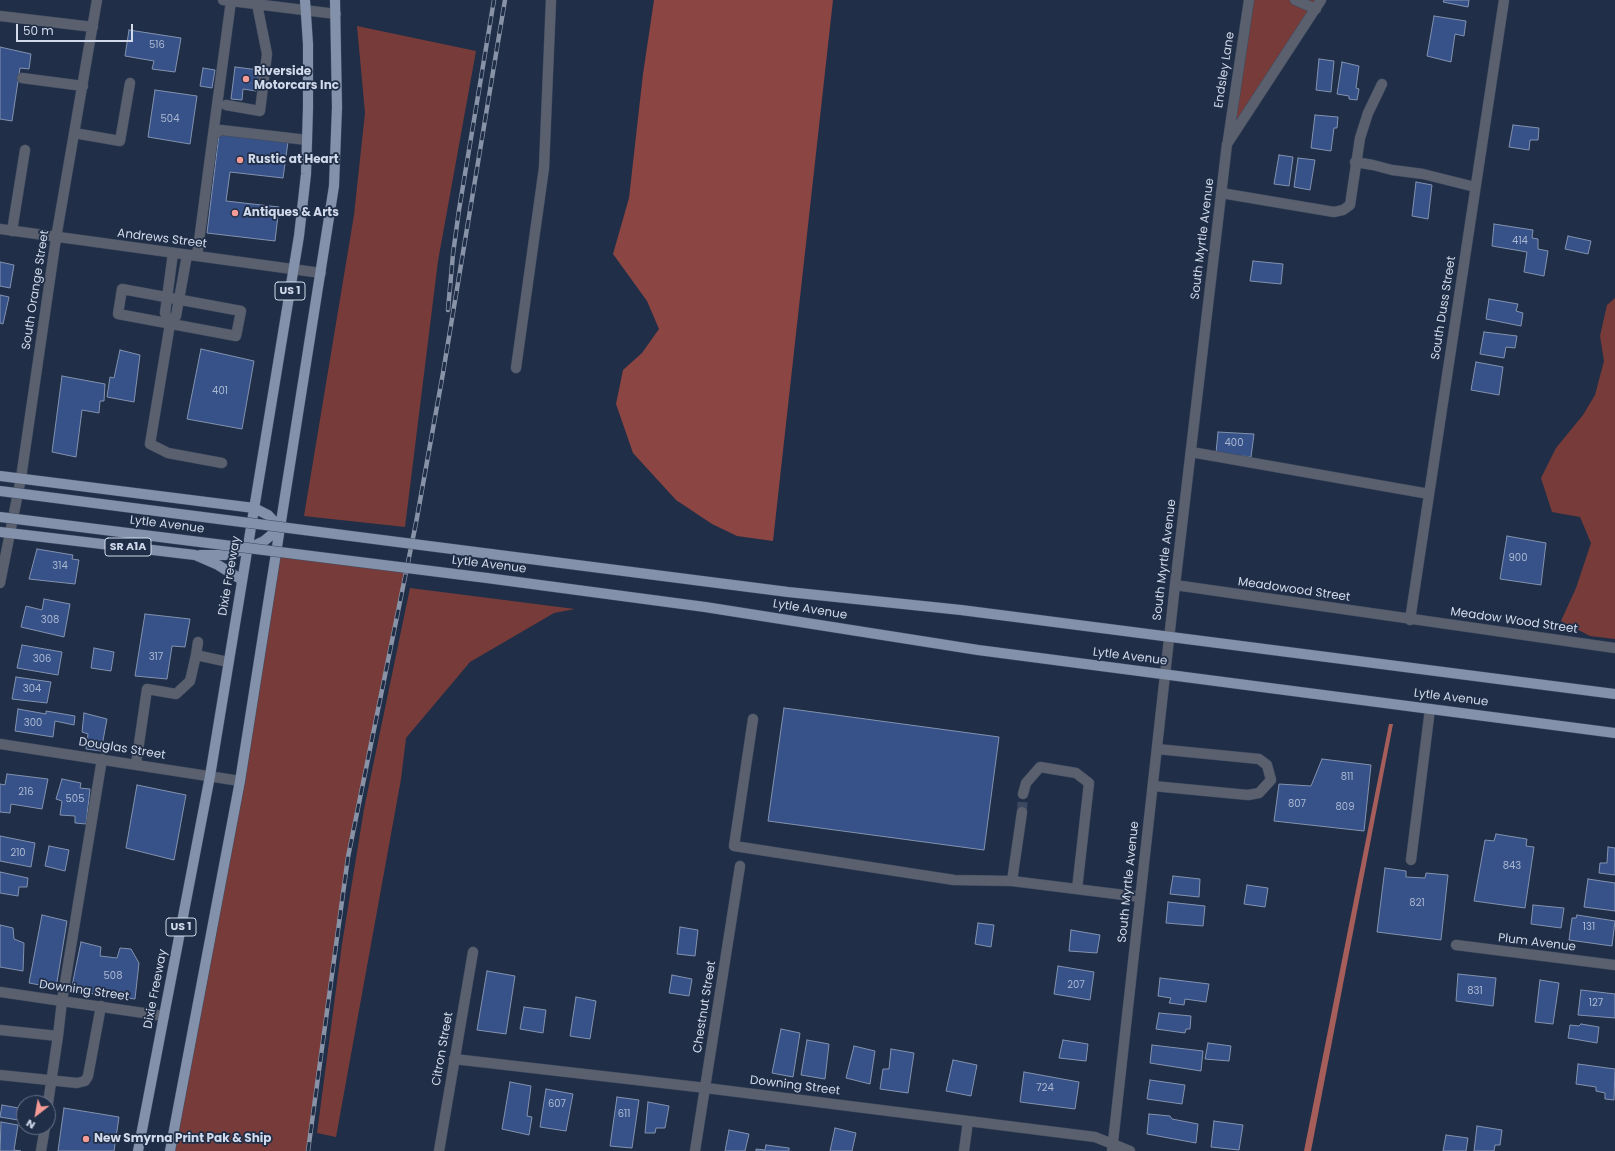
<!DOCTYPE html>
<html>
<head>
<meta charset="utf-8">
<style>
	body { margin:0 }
	#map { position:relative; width:1615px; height:1151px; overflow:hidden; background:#212e47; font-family:Poppins,sans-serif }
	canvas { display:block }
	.north { position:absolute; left:16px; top:1095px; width:40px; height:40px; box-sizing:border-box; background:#212e47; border:1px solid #677389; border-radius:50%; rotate:211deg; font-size:11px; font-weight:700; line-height:16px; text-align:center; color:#d1daeb }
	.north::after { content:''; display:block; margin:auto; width:14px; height:18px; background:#f59c96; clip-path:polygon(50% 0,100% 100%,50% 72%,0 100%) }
	.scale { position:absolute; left:16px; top:24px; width:117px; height:18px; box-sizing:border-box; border:2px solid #d1daeb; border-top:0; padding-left:5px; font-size:12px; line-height:14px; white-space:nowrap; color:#d1daeb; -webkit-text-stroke:3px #212e47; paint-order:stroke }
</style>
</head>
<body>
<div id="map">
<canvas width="1615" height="1151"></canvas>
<div class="north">N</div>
<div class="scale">50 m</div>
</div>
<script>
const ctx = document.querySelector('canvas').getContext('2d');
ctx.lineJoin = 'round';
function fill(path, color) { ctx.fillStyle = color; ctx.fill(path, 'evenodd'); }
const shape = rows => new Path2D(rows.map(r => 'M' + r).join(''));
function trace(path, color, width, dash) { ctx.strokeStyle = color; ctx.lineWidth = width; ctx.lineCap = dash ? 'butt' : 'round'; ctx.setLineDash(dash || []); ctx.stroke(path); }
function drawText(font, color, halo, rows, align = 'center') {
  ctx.font = font + ' Poppins,sans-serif'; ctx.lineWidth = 3.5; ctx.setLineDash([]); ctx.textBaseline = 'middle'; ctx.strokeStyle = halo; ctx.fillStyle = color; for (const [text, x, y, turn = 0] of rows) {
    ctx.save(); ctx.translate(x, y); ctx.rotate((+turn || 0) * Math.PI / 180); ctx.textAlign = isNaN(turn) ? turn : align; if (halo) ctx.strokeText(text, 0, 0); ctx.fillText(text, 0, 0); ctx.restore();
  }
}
fill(shape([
	[1249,0,1321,0,1227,144],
	[357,26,476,51,438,261,405,527,304,516,354,215,365,113],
	[1615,298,1615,639,1590,636,1561,621,1576,588,1591,543,1580,517,1552,512,1541,478,1556,448,1583,415,1595,395,1604,361,1600,336,1607,305],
	[276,556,407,568,357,808,335,944,308,1151,170,1151],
	[410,588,575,609,554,613,470,662,406,738,401,779,336,1137,317,1133,342,944,364,809]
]), '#773c39');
fill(shape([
	[654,0,833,0,773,541,737,536,712,524,676,500,633,453,616,404,623,370,642,353,659,329,647,301,613,254,629,198,643,74]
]), '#8b4542');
fill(shape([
	[1389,724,1393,724,1311,1151,1304,1151]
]), '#a65e5a');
const building = shape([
	[1444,0,1469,0,1468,7,1443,2,1444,0],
	[1434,16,1466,21,1464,36,1455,34,1451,62,1427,56,1434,16],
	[129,30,181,38,175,72,152,69,154,61,125,56,129,30],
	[0,47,31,54,29,69,20,68,12,121,0,119,0,47],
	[1319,59,1334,61,1331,92,1316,90,1319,59],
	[1342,62,1359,66,1356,88,1359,89,1357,100,1349,99,1349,96,1337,94,1342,62],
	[235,67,259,70,256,91,243,89,242,100,231,99,235,67],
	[203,68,215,70,212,88,200,86,203,68],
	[155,90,197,96,190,144,148,137,155,90],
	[1315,115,1338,117,1337,128,1334,128,1331,151,1311,148,1315,115],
	[1513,125,1539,128,1538,140,1530,140,1529,150,1509,147,1513,125],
	[219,134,288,142,283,178,230,172,226,201,279,207,275,241,207,233,219,134],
	[1279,155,1293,157,1289,186,1274,184,1279,155],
	[1298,158,1315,160,1310,190,1294,187,1298,158],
	[1416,182,1432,185,1428,219,1412,216,1416,182],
	[1494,224,1533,230,1532,238,1538,239,1538,249,1548,251,1544,276,1524,272,1527,252,1492,246,1494,224],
	[1568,236,1591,241,1588,254,1565,249,1568,236],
	[1253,261,1283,264,1281,284,1250,281,1253,261],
	[0,262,14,265,10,288,0,286,0,262],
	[0,295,9,297,3,324,0,323,0,295],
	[1489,299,1518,304,1516,311,1523,313,1521,326,1486,319,1489,299],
	[1484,332,1517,336,1515,348,1506,347,1504,358,1480,354,1484,332],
	[201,349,254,361,242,429,187,419,201,349],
	[120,350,140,355,134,402,107,397,110,377,114,378,120,350],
	[1476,362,1503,367,1499,395,1471,390,1476,362],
	[62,376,105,384,104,401,100,401,99,413,82,410,76,457,52,452,62,376],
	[1218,432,1254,434,1251,457,1216,453,1218,432],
	[1507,536,1546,543,1541,585,1500,579,1507,536],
	[37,549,73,555,72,559,79,560,75,584,29,579,37,549],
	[44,599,70,604,64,637,21,627,26,606,42,610,44,599],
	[145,614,190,619,185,647,172,646,167,679,135,676,145,614],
	[22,645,62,652,58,675,17,668,22,645],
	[94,648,114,652,111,671,91,668,94,648],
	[16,677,51,682,47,703,12,699,16,677],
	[784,708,999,737,984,850,768,821,784,708],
	[18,709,46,714,46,711,75,716,74,725,55,721,53,737,15,731,18,709],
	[84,713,107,719,101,751,86,749,88,734,82,732,84,713],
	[1322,759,1371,765,1364,831,1274,821,1279,784,1311,786,1322,759],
	[7,774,48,779,42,809,11,804,10,813,0,812,0,784,5,785,7,774],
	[62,779,81,783,80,788,90,789,86,824,75,823,75,816,60,815,62,801,56,799,62,779],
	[137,785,186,795,174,860,126,848,137,785],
	[1496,834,1527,839,1526,846,1534,847,1525,908,1474,901,1485,840,1494,841,1496,834],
	[0,836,35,843,31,867,0,861,0,836],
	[49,846,69,850,65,871,45,866,49,846],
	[1608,847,1615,848,1615,875,1599,873,1600,863,1607,863,1608,847],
	[1385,868,1406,871,1406,877,1425,878,1426,873,1448,875,1441,940,1377,932,1385,868],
	[0,872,28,878,27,887,19,887,18,896,0,893,0,872],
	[1173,876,1200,879,1199,897,1170,894,1173,876],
	[1588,879,1615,883,1615,911,1584,907,1588,879],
	[1247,885,1268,888,1265,907,1244,904,1247,885],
	[1168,902,1205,906,1203,926,1166,923,1168,902],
	[1533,905,1564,908,1561,928,1531,924,1533,905],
	[42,915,67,921,56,988,29,983,42,915],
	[1577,915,1615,921,1612,946,1569,940,1572,918,1576,918,1577,915],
	[978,923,994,925,991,947,975,944,978,923],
	[0,925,13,928,14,939,24,943,23,971,0,967,0,925],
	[680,927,698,930,695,956,677,954,680,927],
	[1071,930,1100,935,1097,953,1069,951,1071,930],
	[81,942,101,947,100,956,117,958,120,948,131,949,139,963,135,999,71,991,81,942],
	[1058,966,1094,972,1090,1000,1054,994,1058,966],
	[487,971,515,976,506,1034,477,1030,487,971],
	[1458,974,1496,978,1493,1006,1456,1001,1458,974],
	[672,975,692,979,689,996,669,993,672,975],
	[1160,978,1209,984,1206,1002,1185,999,1184,1005,1169,1003,1171,998,1158,996,1160,978],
	[1540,980,1559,983,1553,1024,1535,1022,1540,980],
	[1581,990,1615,994,1615,1018,1578,1015,1581,990],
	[576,997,596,1001,590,1039,570,1036,576,997],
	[524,1007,546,1010,543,1033,520,1029,524,1007],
	[1159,1013,1191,1016,1190,1029,1186,1029,1185,1033,1156,1029,1159,1013],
	[1581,1024,1599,1027,1597,1043,1568,1038,1570,1025,1579,1026,1581,1024],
	[781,1029,800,1033,793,1077,772,1073,781,1029],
	[807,1040,829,1044,825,1079,801,1075,807,1040],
	[1063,1040,1088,1044,1086,1061,1059,1058,1063,1040],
	[1208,1043,1231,1046,1229,1061,1205,1059,1208,1043],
	[1152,1045,1203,1051,1201,1071,1150,1063,1152,1045],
	[854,1046,875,1051,870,1084,846,1078,854,1046],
	[891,1049,914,1053,908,1093,880,1089,883,1069,889,1069,891,1049],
	[953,1060,977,1065,971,1096,946,1091,953,1060],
	[1578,1064,1615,1069,1614,1100,1605,1099,1605,1093,1596,1091,1596,1087,1576,1084,1578,1064],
	[1024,1072,1079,1082,1075,1109,1020,1102,1024,1072],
	[1150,1080,1185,1085,1182,1104,1147,1099,1150,1080],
	[510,1082,531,1086,527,1116,532,1117,529,1135,502,1129,510,1082],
	[546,1089,573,1094,566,1131,540,1127,546,1089],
	[617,1097,639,1100,632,1148,610,1146,617,1097],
	[648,1102,669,1106,665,1128,656,1128,655,1133,645,1133,648,1102],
	[2,1105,24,1109,24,1121,0,1117,2,1105],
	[64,1108,119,1117,114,1151,58,1151,64,1108],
	[1149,1114,1170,1116,1172,1119,1198,1124,1196,1143,1147,1134,1149,1114],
	[1214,1121,1243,1125,1239,1150,1211,1147,1214,1121],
	[1,1122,18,1125,14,1150,21,1151,0,1151,1,1122],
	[1477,1126,1502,1130,1500,1145,1495,1145,1494,1151,1474,1151,1477,1126],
	[835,1128,856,1133,852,1151,830,1151,835,1128],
	[729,1130,749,1134,745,1151,725,1151,729,1130],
	[1446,1135,1468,1138,1466,1151,1443,1151,1446,1135],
	[766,1145,789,1148,789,1151,756,1151,756,1149,765,1150,766,1145]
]);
fill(building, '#375288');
trace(building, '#8292b0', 1);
trace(shape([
	[1022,812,1023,794]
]), '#3b4860', 10, [10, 5]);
const minor = shape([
	[223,0,336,14],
	[1295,0,1316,9],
	[0,16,93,27],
	[22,78,83,86],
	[226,105,260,111,267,54,257,4],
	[74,133,120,141,130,83],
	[213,135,231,1],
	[1228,140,1249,0],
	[1355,162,1373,165,1392,170,1423,174,1475,187],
	[1221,193,1334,212,1343,210,1350,205,1360,138,1368,113,1382,84],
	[0,229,321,273],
	[12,231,25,150],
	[187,255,176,316,170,324,150,444,168,453,222,463],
	[197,256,213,135,221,130,307,140],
	[122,289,241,311,236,336,118,314,122,289],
	[170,324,165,313,173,253],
	[516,368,544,168,551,0],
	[1191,452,1429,494],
	[0,583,21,478,56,238,97,0],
	[1175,585,1615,648],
	[1410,620,1504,0],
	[196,655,198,642],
	[753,719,734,846,954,880,1012,881,1140,897],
	[0,744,240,781],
	[136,764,147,689,176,694,190,681,196,655,228,662],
	[1153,786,1248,795,1259,793,1271,780,1267,765,1259,759,1157,749],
	[1023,794,1026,783,1040,767,1076,773,1089,783,1077,889],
	[1411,860,1430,709],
	[1012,881,1022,812],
	[1456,945,1615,965],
	[0,992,164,1016],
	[0,1030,58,1036,62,1001,102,759],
	[454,1059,706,1088,1095,1137,1130,1151],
	[0,1075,77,1083,85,1081,88,1076,101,1006],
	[48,1103,58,1036],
	[41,1151,45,1127],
	[439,1151,473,952],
	[695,1151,740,866],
	[964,1151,968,1121],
	[1112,1151,1175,585,1227,144,1321,0]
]);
const major = shape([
	[0,476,254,508,268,515,280,528],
	[0,532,195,555,218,565,242,580],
	[491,554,788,592,961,610,1615,694],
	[200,555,225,555,247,549,264,541,280,528],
	[487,578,705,607,978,650,1615,733],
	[138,1151,210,776,299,236,306,174,308,108,308,44,305,0],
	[170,1151,240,781,334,186,337,107,335,0]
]);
trace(minor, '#3d4a61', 11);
trace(major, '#3d4a61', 11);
trace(minor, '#5a606d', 10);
trace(major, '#8391ab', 10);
const rail = shape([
	[448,310,453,254,459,210,494,0],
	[308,1151,348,857,416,523,443,373,505,0]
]);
trace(rail, '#8893a7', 4.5);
trace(rail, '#212e47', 3, [9]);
const majorBridge = shape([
	[0,491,491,554],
	[0,517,487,578]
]);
trace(majorBridge, '#3d4a61', 11, []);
trace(majorBridge, '#8391ab', 10);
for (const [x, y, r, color] of [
	[246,79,4,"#f59c96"],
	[240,160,4,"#f59c96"],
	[235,213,4,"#f59c96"],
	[86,1139,4,"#f59c96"]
]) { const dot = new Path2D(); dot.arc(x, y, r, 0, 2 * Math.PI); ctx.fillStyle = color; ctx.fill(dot); trace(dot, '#212e47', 1.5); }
drawText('10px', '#aab8d2', null, [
	["516",157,45],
	["504",170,119],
	["414",1520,241],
	["401",220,391],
	["400",1234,443],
	["900",1518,558],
	["314",60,566],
	["308",50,620],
	["317",156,657],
	["306",42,659],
	["304",32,689],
	["300",33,723],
	["811",1347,777],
	["216",26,792],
	["505",75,799],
	["807",1297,804],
	["809",1345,807],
	["210",18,853],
	["843",1512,866],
	["821",1417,903],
	["131",1589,927],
	["508",113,976],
	["207",1076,985],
	["831",1475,991],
	["127",1596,1003],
	["724",1045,1088],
	["607",557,1104],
	["611",624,1114]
]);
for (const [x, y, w] of [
	[290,291,30],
	[128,547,46],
	[181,927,30]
]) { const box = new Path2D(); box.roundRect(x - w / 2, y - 9, w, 18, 3); ctx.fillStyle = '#212e47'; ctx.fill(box); trace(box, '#d1daeb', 1); }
drawText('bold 11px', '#d1daeb', null, [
	["US 1",290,291],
	["SR A1A",128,547],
	["US 1",181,927]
]);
drawText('12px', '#d1daeb', '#212e47', [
	["Endsley Lane",1225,70,-81],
	["Andrews Street",162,239,7],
	["South Myrtle Avenue",1203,239,-83],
	["South Orange Street",36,290,-81],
	["South Duss Street",1444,308,-81],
	["Lytle Avenue",167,525,7],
	["South Myrtle Avenue",1165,560,-83],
	["Lytle Avenue",489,565,7],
	["Dixie Freeway",230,576,-80],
	["Meadowood Street",1294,590,8],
	["Lytle Avenue",810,610,9],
	["Meadow Wood Street",1514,621,8],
	["Lytle Avenue",1130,657,7],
	["Lytle Avenue",1451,698,7],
	["Douglas Street",122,749,9],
	["South Myrtle Avenue",1129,882,-84],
	["Plum Avenue",1537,943,7],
	["Dixie Freeway",156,989,-79],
	["Downing Street",84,991,8],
	["Chestnut Street",705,1007,-81],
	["Citron Street",443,1049,-80],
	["Downing Street",795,1086,7]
]);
drawText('bold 12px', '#d1daeb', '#212e47', [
	["Riverside",254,72],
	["Motorcars Inc",254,86],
	["Rustic at Heart",248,160],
	["Antiques & Arts",243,213],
	["New Smyrna Print Pak & Ship",94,1139]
], 'left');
</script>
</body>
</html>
